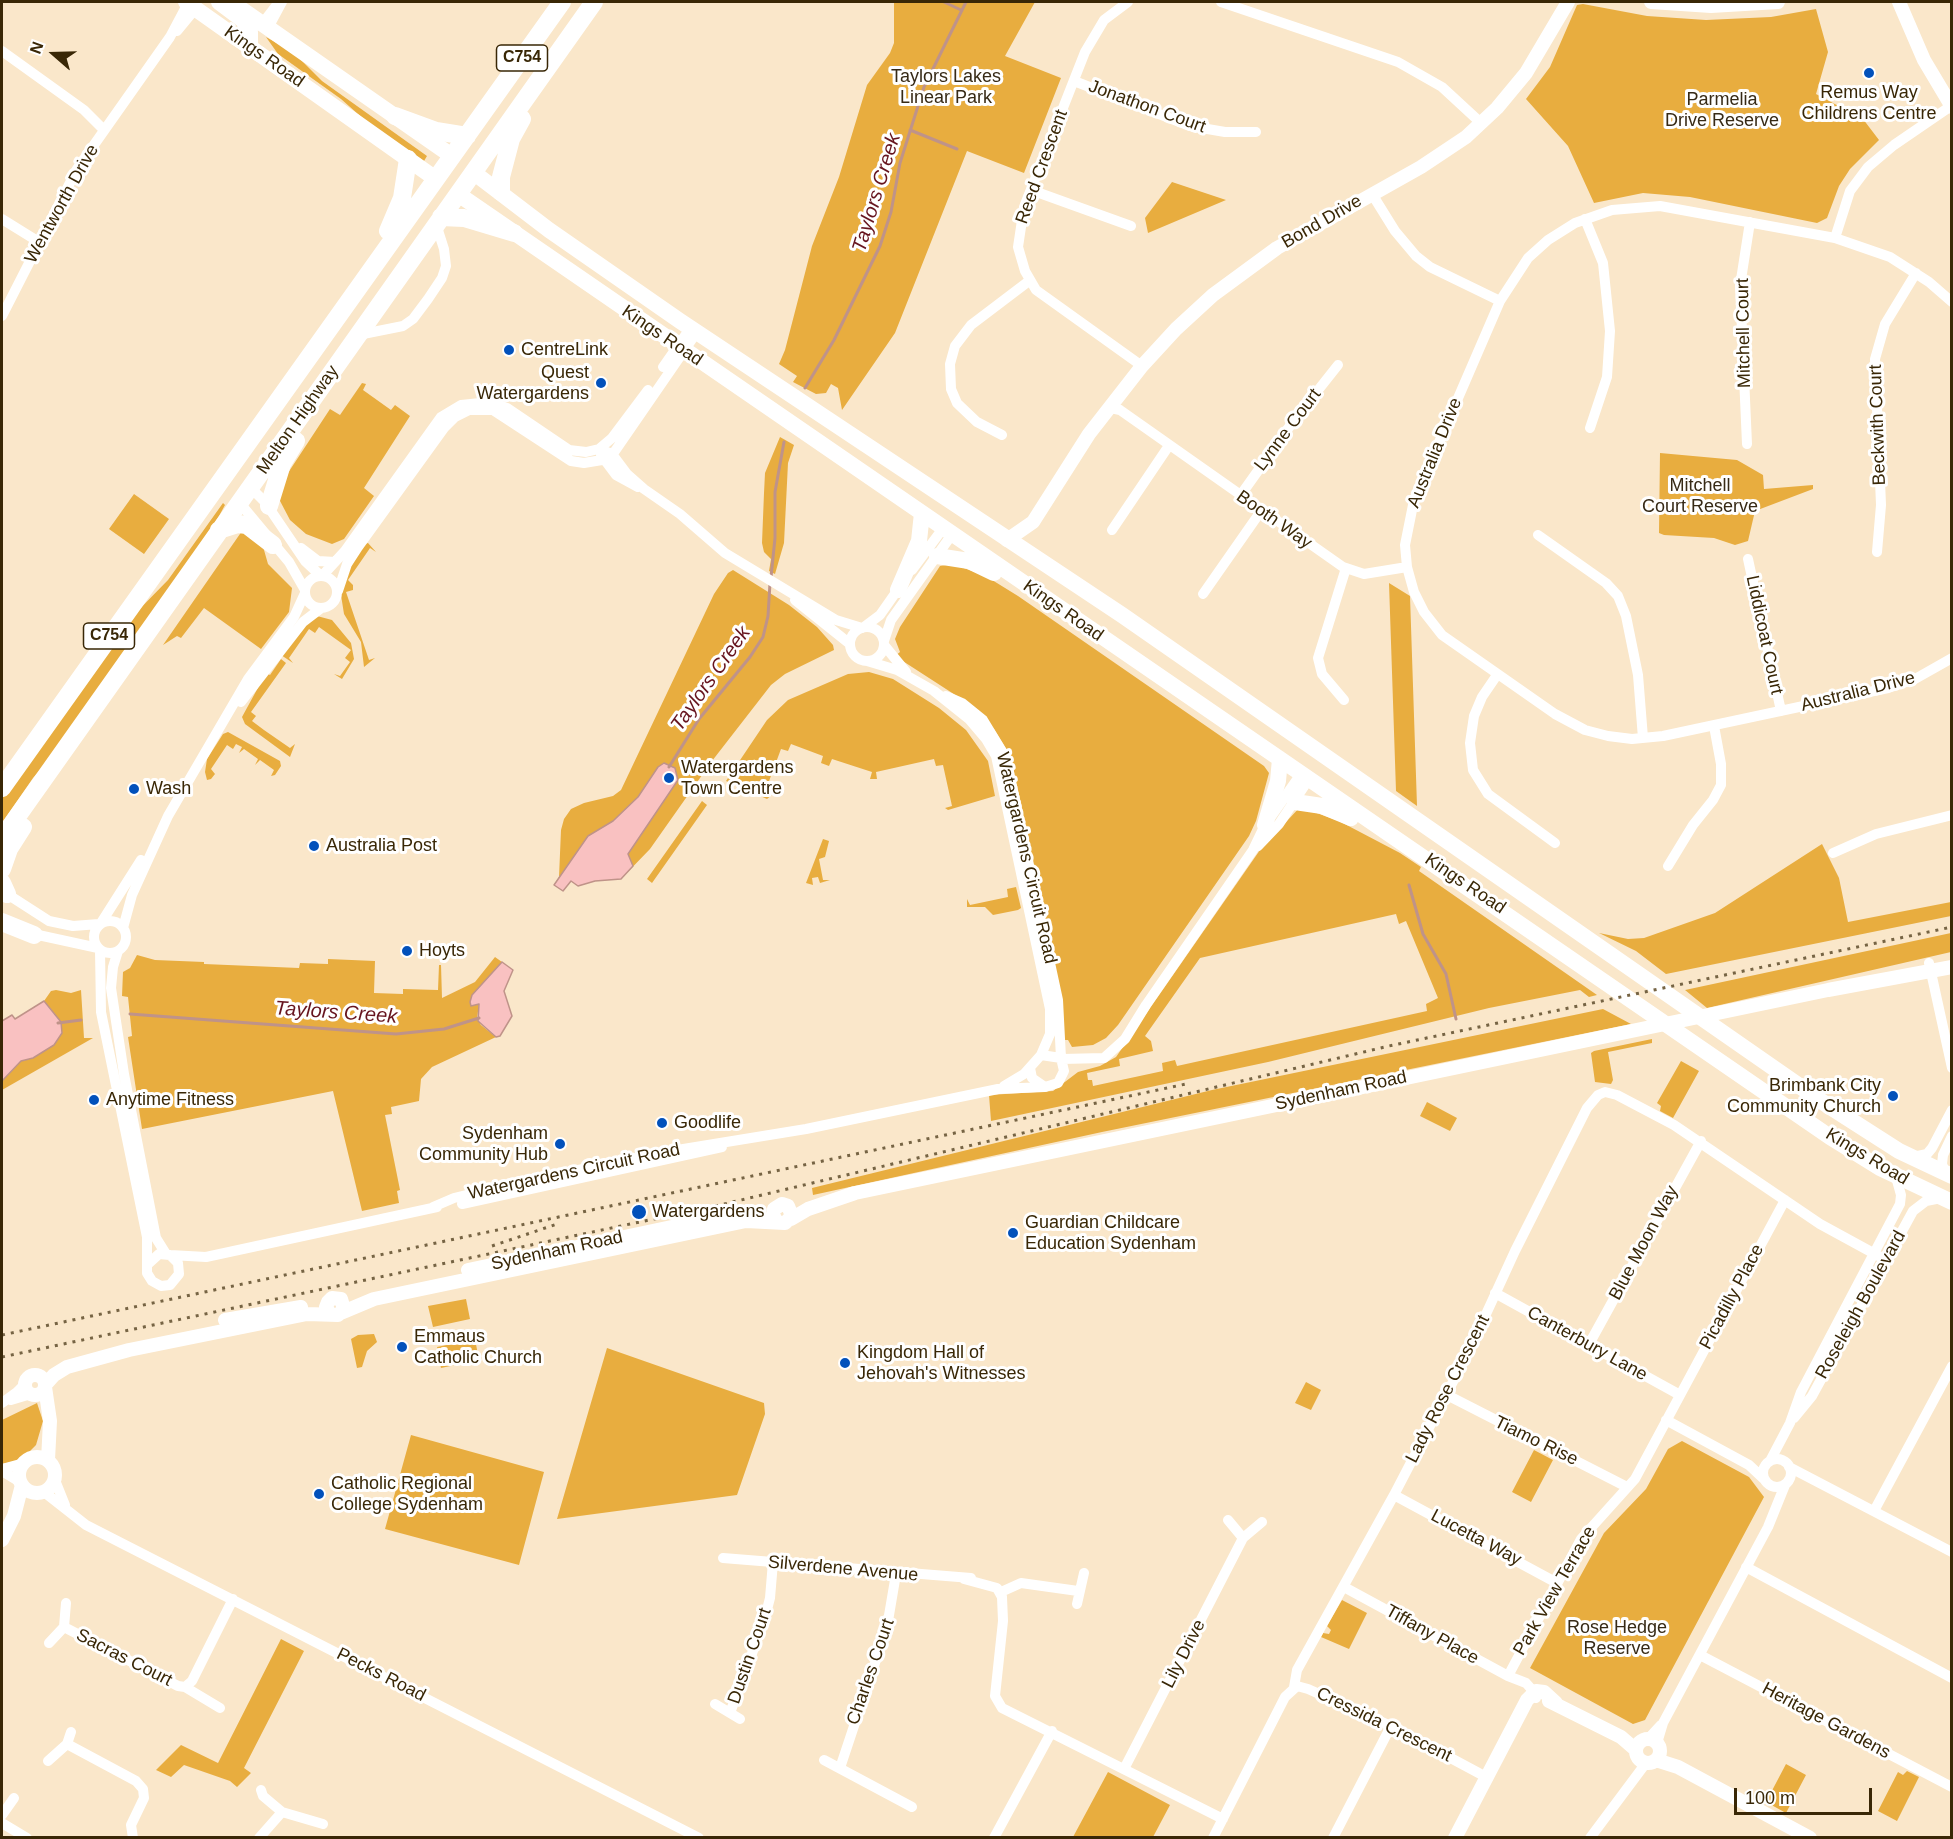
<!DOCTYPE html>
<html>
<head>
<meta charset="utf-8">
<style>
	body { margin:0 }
	#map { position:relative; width:1953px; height:1839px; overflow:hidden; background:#fae7ca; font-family:Arial,sans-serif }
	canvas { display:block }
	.frame { position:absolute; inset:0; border:3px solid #392706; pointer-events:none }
	.north { position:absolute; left:24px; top:24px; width:60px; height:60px; -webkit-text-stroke:4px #fff; paint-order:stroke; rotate:290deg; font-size:16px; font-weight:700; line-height:24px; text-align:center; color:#392706 }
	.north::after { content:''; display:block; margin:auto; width:21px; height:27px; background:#392706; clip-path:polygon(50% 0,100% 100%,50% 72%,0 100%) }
	.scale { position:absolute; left:1734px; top:1788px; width:138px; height:27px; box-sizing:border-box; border:3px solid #392706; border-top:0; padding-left:8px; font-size:18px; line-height:21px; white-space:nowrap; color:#392706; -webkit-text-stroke:4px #fff; paint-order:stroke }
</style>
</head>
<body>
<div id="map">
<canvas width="1953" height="1839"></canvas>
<div class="frame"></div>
<div class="north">N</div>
<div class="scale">100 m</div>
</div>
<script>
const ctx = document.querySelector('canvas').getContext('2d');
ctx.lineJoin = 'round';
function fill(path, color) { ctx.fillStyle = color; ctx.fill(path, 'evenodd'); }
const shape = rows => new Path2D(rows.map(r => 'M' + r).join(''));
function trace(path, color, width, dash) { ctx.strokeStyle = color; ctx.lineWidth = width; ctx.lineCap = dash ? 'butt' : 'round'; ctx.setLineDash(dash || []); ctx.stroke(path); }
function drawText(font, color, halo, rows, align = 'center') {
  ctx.font = font + ' Arial,sans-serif'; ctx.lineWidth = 6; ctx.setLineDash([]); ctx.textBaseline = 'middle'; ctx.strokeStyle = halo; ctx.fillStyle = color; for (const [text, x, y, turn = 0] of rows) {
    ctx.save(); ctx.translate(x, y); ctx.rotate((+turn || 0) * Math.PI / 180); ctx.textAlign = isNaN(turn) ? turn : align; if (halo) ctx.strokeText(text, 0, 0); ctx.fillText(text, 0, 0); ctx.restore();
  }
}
fill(shape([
	[894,2,1035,2,1005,56,1061,78,1024,173,967,151,895,333,842,410,838,388,831,384,826,393,816,394,793,382,797,376,779,364,785,350,812,246,839,177,867,85,890,53,894,43],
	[1583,4,1647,16,1706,20,1771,17,1816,9,1828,52,1816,94,1863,119,1879,140,1850,169,1839,186,1827,218,1817,223,1690,197,1643,193,1594,203,1568,146,1526,99,1550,67,1577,5],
	[266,37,293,52,322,81,427,156,424,161,376,130,341,99,278,54],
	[1172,182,1226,200,1148,233,1145,218],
	[362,383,366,384,363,390,391,410,395,405,410,416,364,488,374,496,344,539,332,544,306,534,290,520,279,499,284,479,330,409,340,415],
	[780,437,794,445,788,463,784,543,775,574,769,571,771,559,764,552,762,543,764,493,765,473],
	[1660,453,1737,460,1763,475,1764,489,1813,485,1813,489,1755,511,1748,541,1735,545,1714,538,1664,535,1659,533],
	[134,494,169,519,144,554,109,529],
	[223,503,225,505,219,516,71,734,33,778,2,823,2,798,124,625,168,580],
	[242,531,262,543,268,564,292,588,289,612,261,649,204,608,181,638,177,636,163,645],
	[368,543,376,552,370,548,368,551,348,580,353,585,353,590,346,592,369,660,375,658,364,667,361,642,344,614,341,595,343,580,364,544],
	[952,564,984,575,1018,596,1264,766,1269,773,1256,821,1249,836,1118,1025,1106,1038,1093,1045,1072,1047,1068,1040,1064,1040,1007,750,994,729,963,700,895,656,900,652,895,639,900,627,940,566],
	[733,570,789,605,817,627,833,645,834,650,785,674,771,685,712,761,650,849,621,879,595,881,578,886,571,881,563,891,554,885,559,877,561,830,564,819,571,809,584,803,613,796,621,790,714,594,728,573],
	[1389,583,1410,596,1417,806,1396,791],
	[317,616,332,620,351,643,354,659,342,679,334,674,340,676,350,662,345,658,351,650,319,627,315,633,309,629,289,658,293,663,281,655,298,631],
	[281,659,286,663,251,712,256,716,252,721,264,730,290,748,295,744,290,757,245,724,242,717,266,673,270,675],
	[869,672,893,679,939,708,966,730,988,761,995,796,948,810,945,808,952,806,943,765,936,766,934,759,876,772,877,779,870,779,872,772,832,759,829,766,821,763,823,756,791,744,788,751,781,749,765,792,772,795,767,799,726,781,767,720,788,700,848,674],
	[228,732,280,761,281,766,275,775,271,776,274,770,260,760,255,765,258,759,244,749,239,753,242,747,236,744,233,749,227,745,211,769,215,774,211,779,207,780,205,772,207,759,223,734],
	[702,801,707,805,652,883,647,879],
	[1300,807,1339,821,1400,853,1421,867,1419,871,1597,995,1589,997,1580,990,1489,1008,1268,1062,991,1121,989,1095,1053,1091,1078,1072,1100,1066,1116,1057,1260,850],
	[1396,914,1399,924,1406,921,1438,998,1426,1004,1427,1011,1177,1066,1175,1060,1162,1063,1163,1071,1093,1086,1092,1080,1088,1080,1087,1073,1120,1066,1119,1059,1153,1051,1151,1041,1145,1036,1200,958],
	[823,839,829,841,825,857,819,859,823,880,830,880,820,883,818,877,812,878,813,885,806,883],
	[1822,844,1839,878,1848,922,1951,902,1951,916,1666,974,1636,951,1599,933,1628,939,1644,938,1715,913],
	[1016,887,1021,908,1018,910,993,915,985,907,967,907,967,899,970,905,1008,897,1007,889],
	[1951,933,1951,952,1707,1008,1685,990],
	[137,955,155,960,204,962,204,964,299,968,300,963,328,964,328,959,375,961,374,993,403,994,403,989,438,990,439,965,441,965,442,998,475,982,495,957,502,962,480,989,475,1004,479,1004,477,1019,481,1025,496,1037,432,1067,421,1079,419,1101,391,1107,392,1114,385,1115,400,1190,397,1191,399,1203,362,1211,333,1091,142,1129,128,1037,132,1036,128,997,122,996,123,972,130,968],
	[56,990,71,993,81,990,84,1038,93,1038,2,1090,2,1081,21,1061,33,1058,49,1047,61,1022,44,1001,51,991],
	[1603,1009,1631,1024,1102,1132,813,1195,812,1188,1212,1090],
	[1652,1039,1652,1043,1608,1052,1613,1080,1611,1084,1595,1082,1591,1053,1594,1051],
	[1681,1061,1699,1071,1673,1118,1660,1111,1661,1106,1657,1103],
	[1427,1102,1457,1118,1450,1131,1420,1116],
	[466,1299,470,1319,433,1327,428,1306],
	[374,1334,377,1342,367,1351,362,1367,357,1368,351,1339,358,1335],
	[475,1339,479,1360,441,1368,437,1347],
	[607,1348,764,1403,765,1414,737,1495,557,1519],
	[1306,1382,1321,1390,1311,1410,1295,1403],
	[37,1403,43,1421,36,1445,21,1460,2,1464,2,1420],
	[411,1435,544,1472,519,1565,385,1529],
	[1682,1441,1749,1477,1764,1497,1645,1720,1633,1724,1530,1668,1604,1533,1646,1489,1668,1449],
	[1534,1450,1553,1460,1531,1502,1512,1492],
	[1342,1600,1367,1613,1349,1649,1321,1637,1323,1633,1329,1634,1331,1630,1327,1626],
	[281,1639,304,1651,244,1768,251,1773,237,1787,230,1781,184,1765,171,1777,156,1770,181,1745,218,1763],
	[1786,1764,1806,1775,1786,1813,1766,1802],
	[1907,1771,1919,1777,1897,1821,1878,1811,1898,1772,1903,1775],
	[1108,1772,1170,1805,1153,1837,1073,1837]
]), '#e8ad3f');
const water = shape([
	[664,763,675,768,678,780,628,854,633,866,621,879,595,881,578,886,571,881,563,891,554,885,588,836,613,821,638,797,658,767,664,763],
	[502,962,513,970,504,991,512,1016,500,1036,496,1037,478,1021,479,1004,471,1006,470,1002,472,995,502,962],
	[44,1001,61,1022,62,1033,54,1045,33,1058,21,1061,2,1081,2,1021,12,1015,15,1019,44,1001]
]);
fill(water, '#f9c1c1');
trace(water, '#bf9389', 1.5);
trace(shape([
	[944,2,961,10],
	[910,130,957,149],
	[805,388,834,340,880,246,891,212,900,163,924,87,966,2],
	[771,577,775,538,775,492,784,442],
	[669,767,699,719,750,657,763,637,768,616,770,583],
	[1409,885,1423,934,1446,974,1456,1019],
	[130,1014,396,1034,444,1029,479,1018],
	[58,1023,81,1020]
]), '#bf9389', 3);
trace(shape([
	[1128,2,1104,20,1085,52,1024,207,1018,247,1025,271,1036,290,1142,366],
	[1221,2,1398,62,1442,87,1481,123],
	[262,24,279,2],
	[268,28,282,2],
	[177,31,196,8],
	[2,51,84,110,104,130],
	[1074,81,1190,126,1225,132,1256,132],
	[1031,190,1131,226],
	[1372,194,1395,231,1416,256,1430,267,1500,301],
	[2,219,39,242],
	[1585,219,1603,263,1610,331,1607,377,1590,428],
	[1835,238,1850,191,1868,167,1894,145,1951,106],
	[1952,302,1929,282,1890,257,1835,238,1660,206,1612,210,1575,223,1548,240,1528,258,1500,301,1414,500,1405,545,1407,567,1414,592,1424,612,1442,635,1555,714,1585,730,1608,736,1632,739,1663,736,1888,688,1915,679,1952,658],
	[2,316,77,169,170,37,188,3],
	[358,335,403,326,413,319,428,299,442,278,446,266,444,249,436,224],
	[663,367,691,327],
	[1111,408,1120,410,1343,567,1364,574,1407,567],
	[1002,435,977,422,957,403,951,389,950,364,955,346,971,325,1029,281],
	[1747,444,1740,286,1750,222],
	[599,449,612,438,648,390],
	[601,455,616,475,638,487],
	[250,487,265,502,305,561,321,576],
	[1240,496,1292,423,1338,365],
	[239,502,289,562,305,590],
	[1112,530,1168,447],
	[1538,535,1606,583,1618,596,1626,616,1638,675,1643,738],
	[301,548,318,561,335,562],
	[1877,552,1881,505,1875,359,1885,324,1916,273],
	[1748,559,1781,711],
	[912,570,944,527],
	'305 592a16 16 0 1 1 32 0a16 16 0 1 1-32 0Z',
	[322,576,345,551,441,417,461,405,490,402,507,408,569,450,586,452,599,449,612,454,627,474,644,489,680,514,725,553,836,620,862,628],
	[338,591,347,564,358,547,444,428,455,417,469,410,493,410,571,461,584,463,602,460,615,451,697,332],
	[1203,594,1261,511],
	[795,600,850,644],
	[864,627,880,615,901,585],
	'850 644a17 17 0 1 1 34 0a17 17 0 1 1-34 0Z',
	[884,641,891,620,953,533],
	[884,645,906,672],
	[867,661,897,670,934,691,969,719,986,739,996,756,1050,1009,1050,1034,1041,1055],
	[1497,675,1482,697,1474,716,1470,743,1473,770,1488,794,1555,843],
	[946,696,962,703,983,720,1006,758,1058,1000,1061,1058],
	[1344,700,1322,674,1318,658,1346,568],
	[241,702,303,622,320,609],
	[1258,846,1279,824,1309,779],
	[1833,853,1876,834,1952,815],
	[1668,866,1693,825,1713,800,1721,785,1721,764,1714,726],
	[4,892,49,921,73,926,99,924],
	'94 937a16 16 0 1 1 32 0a16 16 0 1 1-32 0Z',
	[101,923,141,860],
	[123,928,132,895,168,816,248,679,294,617,305,593],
	[29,933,98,948],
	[100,950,101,1012,147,1237,147,1273,152,1281,161,1286,170,1285,179,1274,178,1263,170,1255,159,1254,148,1264],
	[118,951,113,967,111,988,124,1074,156,1238,166,1254],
	[1929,963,1952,1068],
	[1062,1059,1104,1058,1125,1039,1146,1005,1253,850,1265,825,1301,774],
	[1004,1086,1024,1074,1041,1055,1061,1058,1064,1071,1058,1083,1045,1087,1032,1078,1030,1068],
	[1913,1157,1927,1154,1932,1148,1952,1110],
	[1946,1174,1942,1164,1943,1155,1952,1136],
	[462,1204,722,1147],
	[433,1207,454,1198,511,1184,665,1152,806,1129,998,1089,1045,1087],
	[170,1255,206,1257,437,1207],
	[1495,1293,1680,1395],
	[1588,1346,1701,1141],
	[1445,1394,1627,1487],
	[11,1400,31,1394],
	[2,1403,17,1392,26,1383],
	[1794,1418,1812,1396,1913,1211,1926,1201,1941,1198],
	[1666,1420,1749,1465,1765,1480],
	'1763 1473a14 14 0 1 1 28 0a14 14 0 1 1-28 0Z',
	[1770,1461,1790,1423,1801,1392,1900,1204,1901,1195,1896,1177],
	[1789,1467,1952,1552],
	[2,1469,24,1463],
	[2,1471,20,1482],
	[55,1480,65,1505],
	[44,1492,86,1525,699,1838],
	[1394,1495,1557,1583],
	[1874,1511,1952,1366],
	[1228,1520,1243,1538],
	[723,1558,971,1578],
	[1746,1567,1952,1678],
	[964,1579,997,1588,1002,1597,1003,1621,995,1696,1002,1708,1223,1819],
	[1344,1587,1508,1676,1526,1683,1534,1692,1536,1698],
	[1001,1592,1021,1583,1078,1591],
	[1077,1604,1084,1573],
	[64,1627,178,1686,185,1687,192,1681,233,1599],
	[49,1643,64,1627,66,1603],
	[1700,1655,1952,1787],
	[1508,1676,1581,1539,1635,1479,1785,1200],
	[185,1687,220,1708],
	[1294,1687,1297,1670,1394,1495,1470,1349,1515,1251,1587,1108,1598,1095,1605,1092,1617,1095,1674,1125,1820,1224,1886,1260],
	[715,1704,740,1719],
	[730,1713,764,1621,770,1598,773,1562],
	[1649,1738,1661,1725],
	[1657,1743,1663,1723,1768,1527,1785,1485],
	[67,1744,136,1781,143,1789,144,1798,131,1825,133,1838],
	[824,1760,912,1807],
	[48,1761,67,1744,71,1732],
	[840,1768,887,1627,896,1574],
	[1124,1769,1243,1538,1262,1522],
	[261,1790,263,1796,282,1812,323,1824],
	[2,1815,14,1798],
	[2,1823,27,1838],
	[259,1838,282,1812],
	[994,1838,1052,1731],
	[1213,1838,1285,1697,1297,1686,1308,1689,1391,1726,1488,1778],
	[1333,1838,1391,1726],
	[1590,1838,1646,1763]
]), '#fff', 10);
trace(shape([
	[1651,2,1711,6,1778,2],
	[1899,2,1924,60,1952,107],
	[1007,540,1033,522,1089,434,1142,366,1176,329,1213,295,1277,248,1421,167,1466,137,1497,108,1526,73,1568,2],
	[791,1219,808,1209,855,1193,1828,990,1952,967],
	[468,1270,733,1214,752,1213],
	[343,1312,374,1299,746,1221,785,1223,792,1216,788,1206,782,1204,774,1209,773,1215,777,1222],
	[225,1320,301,1307],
	'25 1385a10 10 0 1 1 20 0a10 10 0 1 1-20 0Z',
	[45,1385,54,1375,67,1367,129,1350,307,1314,338,1315,344,1309,341,1299,332,1298,328,1302,326,1307,330,1314],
	[45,1387,50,1421,48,1460],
	'19 1475a18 18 0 1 1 36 0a18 18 0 1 1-36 0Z',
	[2,1540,14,1516,22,1485],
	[1549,1701,1621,1737,1636,1750],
	'1636 1751a12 12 0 1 1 24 0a12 12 0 1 1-24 0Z',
	[1656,1760,1678,1767,1810,1838],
	[1455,1838,1527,1700,1536,1691,1544,1692,1556,1703]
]), '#fff', 14);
trace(shape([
	[186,2,436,179],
	[219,2,243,20,250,32,250,47],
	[231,2,452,156],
	[473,172,549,230,680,321,1122,615,1824,1103,1899,1151,1952,1176],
	[458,194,1830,1137,1880,1168,1952,1202],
	[937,556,969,561,994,573],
	[898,590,919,541,922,513],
	[1295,802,1322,806,1351,818],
	[1265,825,1278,781,1280,759]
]), '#fff', 16);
trace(shape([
	[395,116,436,131,467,136],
	[501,192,501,177,511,139,522,119],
	[441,217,464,218,514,233],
	[388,231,402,198,408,159],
	[269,506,282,464,296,441],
	[219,530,238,524,247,525,273,545],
	[2,788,562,2],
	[2,838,594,2],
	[2,869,9,849,23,827],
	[2,883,7,894],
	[2,922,34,935]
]), '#fff', 18);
trace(shape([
	[492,1246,557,1224],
	[2,1335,1186,1084],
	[2,1357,720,1205,1389,1046,1952,927]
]), '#766444', 3, [3, 6]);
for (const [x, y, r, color] of [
	[1869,73,6,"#0251bb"],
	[509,350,6,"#0251bb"],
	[601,383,6,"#0251bb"],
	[669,778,6,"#0251bb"],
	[134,789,6,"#0251bb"],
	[314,846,6,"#0251bb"],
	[407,951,6,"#0251bb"],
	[1893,1096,6,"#0251bb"],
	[94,1100,6,"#0251bb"],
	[662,1123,6,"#0251bb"],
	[560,1144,6,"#0251bb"],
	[639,1212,8,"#0251bb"],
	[1013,1233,6,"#0251bb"],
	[402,1347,6,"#0251bb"],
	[845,1363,6,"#0251bb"],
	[319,1494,6,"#0251bb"]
]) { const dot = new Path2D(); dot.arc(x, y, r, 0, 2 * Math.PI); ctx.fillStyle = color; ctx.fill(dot); trace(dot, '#fff', 2); }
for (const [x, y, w] of [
	[522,58,51],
	[109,636,51]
]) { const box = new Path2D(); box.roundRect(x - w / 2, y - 13, w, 26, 4.5); ctx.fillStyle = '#fff'; ctx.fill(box); trace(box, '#392706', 1.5); }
drawText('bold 16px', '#392706', null, [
	["C754",522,58],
	["C754",109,636]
]);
drawText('18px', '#392706', '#fff', [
	["Kings Road",264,57,35],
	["Jonathon Court",1147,107,20],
	["Reed Crescent",1042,167,-70],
	["Wentworth Drive",62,204,-61],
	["Bond Drive",1322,222,-30],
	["Mitchell Court",1744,333,-91],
	["Kings Road",662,336,34],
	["Melton Highway",298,420,-55],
	["Beckwith Court",1878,425,-92],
	["Lynne Court",1288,430,-53],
	["Australia Drive",1435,453,-68],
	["Booth Way",1274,520,35],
	["Kings Road",1063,611,35],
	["Liddicoat Court",1764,635,78],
	["Australia Drive",1858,692,-14],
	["Watergardens Circuit Road",1026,858,77],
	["Kings Road",1465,884,34],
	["Sydenham Road",1341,1091,-12],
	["Kings Road",1867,1157,31],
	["Watergardens Circuit Road",574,1172,-12],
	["Blue Moon Way",1644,1243,-62],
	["Sydenham Road",557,1251,-12],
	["Picadilly Place",1732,1297,-62],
	["Roseleigh Boulevard",1861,1305,-61],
	["Canterbury Lane",1587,1344,29],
	["Lady Rose Crescent",1448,1389,-63],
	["Tiamo Rise",1536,1441,26],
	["Lucetta Way",1476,1538,28],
	["Silverdene Avenue",843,1569,5],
	["Park View Terrace",1555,1591,-60],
	["Tiffany Place",1432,1635,29],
	["Lily Drive",1184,1654,-63],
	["Dustin Court",750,1656,-71],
	["Sacras Court",124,1658,27],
	["Charles Court",871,1672,-71],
	["Pecks Road",381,1675,27],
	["Heritage Gardens",1826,1721,28],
	["Cressida Crescent",1384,1725,26]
]);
drawText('18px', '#372a16', '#fff', [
	["Taylors Lakes",946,77],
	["Linear Park",946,98],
	["Parmelia",1722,100],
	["Drive Reserve",1722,121],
	["Mitchell",1700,486],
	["Court Reserve",1700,507],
	["Rose Hedge",1617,1628],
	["Reserve",1617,1649]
]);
drawText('18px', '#392706', '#fff', [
	["Remus Way",1869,93,"center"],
	["Childrens Centre",1869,114,"center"],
	["CentreLink",521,350],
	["Quest",589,373,"right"],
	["Watergardens",589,394,"right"],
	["Watergardens",681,768],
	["Town Centre",681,789],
	["Wash",146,789],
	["Australia Post",326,846],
	["Hoyts",419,951],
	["Brimbank City",1881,1086,"right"],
	["Community Church",1881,1107,"right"],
	["Anytime Fitness",106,1100],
	["Goodlife",674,1123],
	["Sydenham",548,1134,"right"],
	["Community Hub",548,1155,"right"],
	["Watergardens",652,1212],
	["Guardian Childcare",1025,1223],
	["Education Sydenham",1025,1244],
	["Emmaus",414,1337],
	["Catholic Church",414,1358],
	["Kingdom Hall of",857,1353],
	["Jehovah's Witnesses",857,1374],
	["Catholic Regional",331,1484],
	["College Sydenham",331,1505]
], 'left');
drawText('italic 20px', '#67151f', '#fff', [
	["Taylors Creek",877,193,-73],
	["Taylors Creek",711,679,-55],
	["Taylors Creek",336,1013,4]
]);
</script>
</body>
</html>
